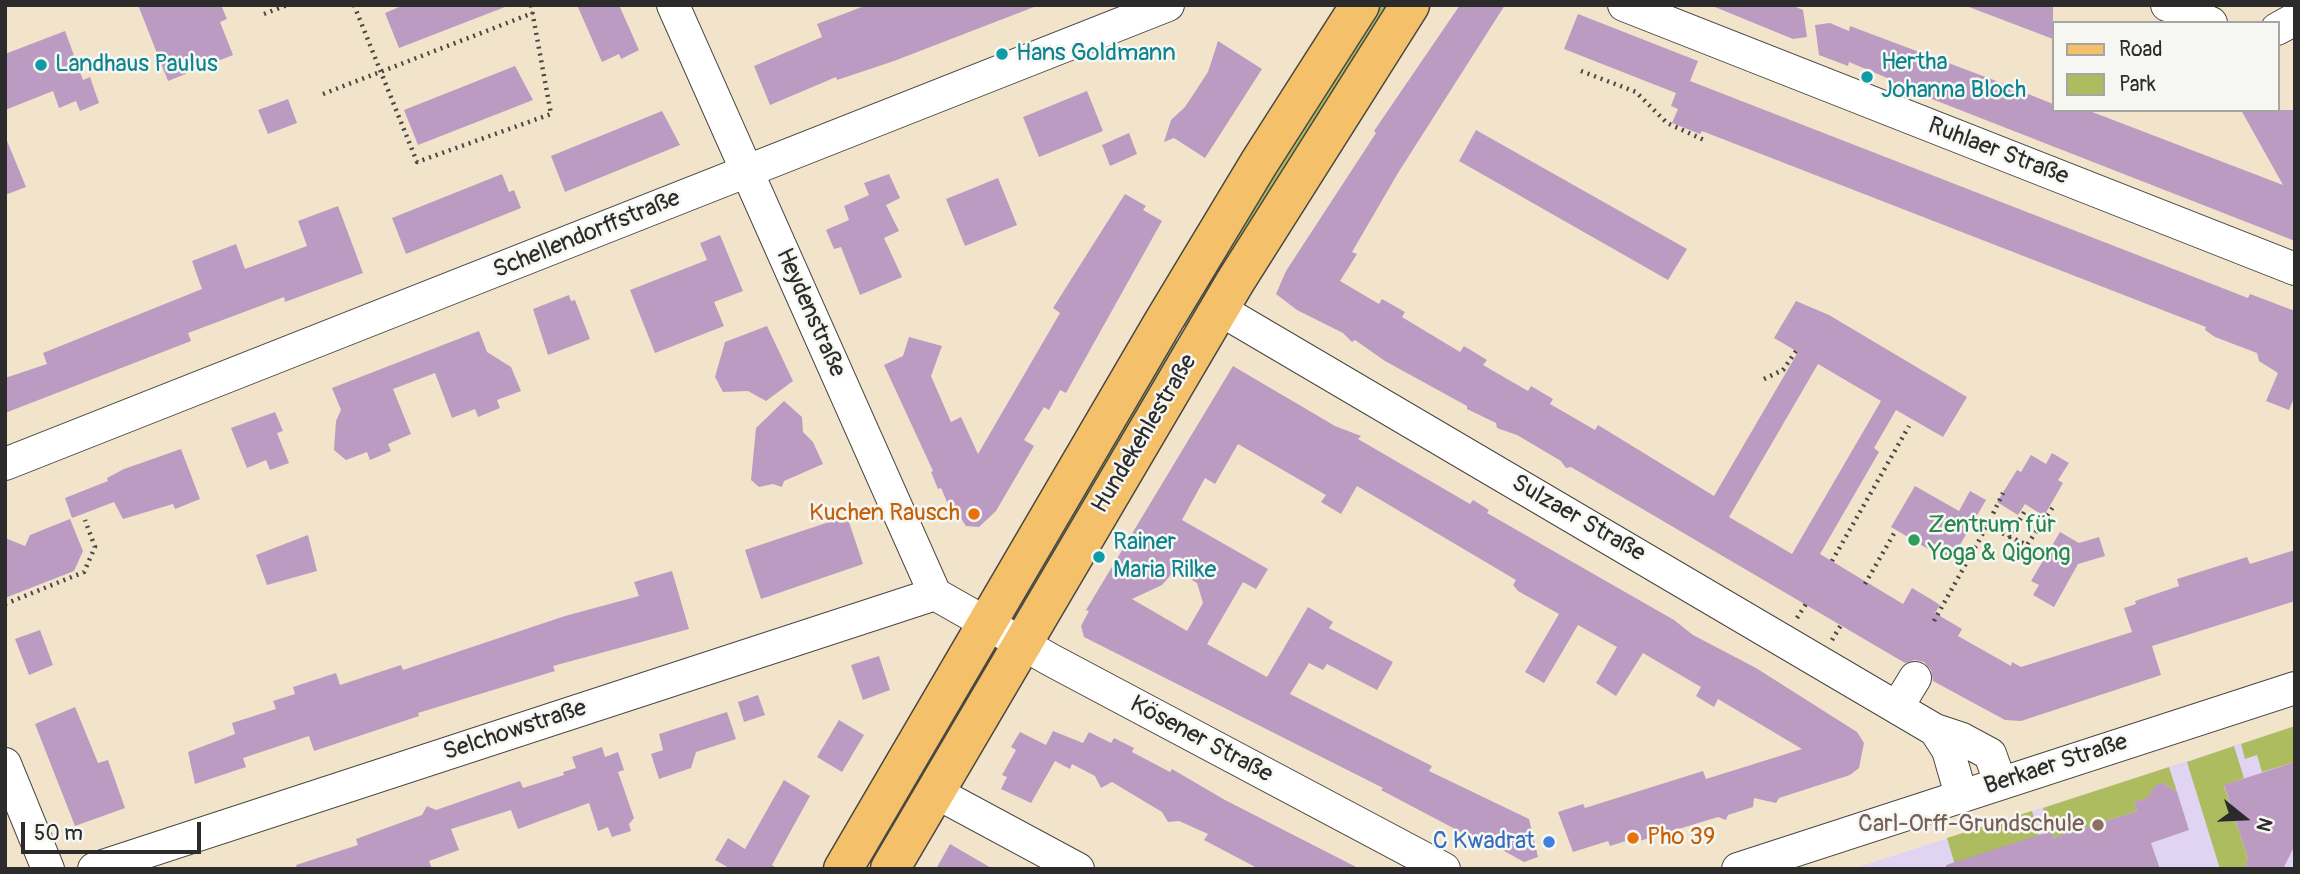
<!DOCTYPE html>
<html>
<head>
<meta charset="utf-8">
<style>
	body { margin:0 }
	#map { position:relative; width:2300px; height:874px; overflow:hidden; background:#f1e4cb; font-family:Pangolin,sans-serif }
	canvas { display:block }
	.frame { position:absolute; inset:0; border:7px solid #2b2b2b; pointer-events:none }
	.legend { position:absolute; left:2052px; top:21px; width:228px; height:91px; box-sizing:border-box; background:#f6f6f2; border:2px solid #a5a5a2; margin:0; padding:9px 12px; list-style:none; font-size:21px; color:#2b2b2b }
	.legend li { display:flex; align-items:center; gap:14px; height:35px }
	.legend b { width:35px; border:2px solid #a5a5a2 }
	.north { position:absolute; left:2209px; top:783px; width:70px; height:70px; -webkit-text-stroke:5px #f6f6f2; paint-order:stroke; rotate:108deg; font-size:19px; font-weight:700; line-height:28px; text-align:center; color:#2b2b2b }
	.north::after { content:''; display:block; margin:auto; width:24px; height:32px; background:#2b2b2b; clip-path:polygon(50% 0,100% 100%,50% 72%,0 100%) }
	.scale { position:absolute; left:21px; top:822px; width:180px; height:32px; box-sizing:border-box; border:4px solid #2b2b2b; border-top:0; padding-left:9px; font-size:21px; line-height:24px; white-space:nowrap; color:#2b2b2b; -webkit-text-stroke:5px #f6f6f2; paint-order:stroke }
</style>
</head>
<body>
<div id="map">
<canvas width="2300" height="874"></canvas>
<div class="frame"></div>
<ul class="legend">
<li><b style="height:9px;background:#f4c16a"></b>Road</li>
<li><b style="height:19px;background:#adbc5e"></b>Park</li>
</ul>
<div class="north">N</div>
<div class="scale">50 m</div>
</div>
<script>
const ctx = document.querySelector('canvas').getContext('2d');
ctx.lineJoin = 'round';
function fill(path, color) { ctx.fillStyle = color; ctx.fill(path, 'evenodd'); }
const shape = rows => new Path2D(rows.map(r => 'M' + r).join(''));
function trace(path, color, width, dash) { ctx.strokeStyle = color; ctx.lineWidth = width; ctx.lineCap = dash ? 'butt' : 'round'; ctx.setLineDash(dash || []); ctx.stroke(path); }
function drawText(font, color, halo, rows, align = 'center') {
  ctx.font = font + ' Pangolin,sans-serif'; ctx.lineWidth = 5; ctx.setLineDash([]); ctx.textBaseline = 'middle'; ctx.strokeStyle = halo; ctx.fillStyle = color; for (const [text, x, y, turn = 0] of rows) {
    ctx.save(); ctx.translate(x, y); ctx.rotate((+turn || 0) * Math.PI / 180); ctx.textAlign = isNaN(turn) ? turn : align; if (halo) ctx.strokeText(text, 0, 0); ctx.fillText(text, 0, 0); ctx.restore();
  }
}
fill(shape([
	[2295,726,2295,869,1852,869,2169,767]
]), '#e1d4f3');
fill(shape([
	[1374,5,1396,5,1192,331,1177,322],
	[1169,335,1184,345,1028,609,1013,600],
	[2295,726,2295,762,2262,772,2257,755,2245,759,2241,744],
	[2234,746,2244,778,2224,786,2248,858,2244,869,2220,869,2187,762],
	[2169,767,2177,792,2163,783,2157,785,2153,797,2134,802,2137,811,2053,838,2043,808],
	[2032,811,2039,835,1955,865,1947,838]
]), '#adbc5e');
fill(shape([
	[138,5,221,5,227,19,220,22,233,55,168,81],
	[404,5,505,5,505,7,399,48,385,13],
	[577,5,619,5,639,50,621,59,619,54,602,62],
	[867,5,1033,5,1034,7,894,61,837,80,836,77,770,105,754,66,822,37,817,24],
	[1460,5,1505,5,1398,173,1352,252,1357,254,1340,281,1379,304,1382,299,1405,312,1402,317,1460,352,1464,346,1487,360,1483,365,1528,391,1531,386,1553,399,1550,404,1595,430,1598,425,1714,496,1798,352,1774,338,1796,301,1829,315,1967,397,1943,437,1896,410,1874,448,1879,452,1820,554,1903,604,1912,588,1929,598,1940,605,1935,613,1962,629,1958,636,2011,666,2012,662,2021,667,2132,632,2124,608,2136,604,2135,601,2179,586,2177,579,2247,557,2250,564,2295,550,2295,601,2152,646,2161,675,2021,721,2005,720,1933,681,1931,670,1924,662,1915,660,1905,663,1571,467,1566,468,1561,461,1517,435,1497,428,1496,423,1467,409,1467,406,1385,361,1355,340,1352,342,1343,333,1297,310,1276,294,1286,271,1376,133,1374,131],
	[1818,364,1881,401,1792,554,1729,517],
	[1710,5,1791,5,1803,10,1807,37,1793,39],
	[1970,5,2053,5,2053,39,1969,7],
	[1578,14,1698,61,1690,81,2248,298,2250,294,2295,311,2295,396,2289,410,2266,401,2278,373,2259,361,2257,353,2215,337,2205,330,2206,327,1702,131,1700,134,1672,123,1678,109,1671,106,1676,93,1564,49],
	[1830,23,1849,31,1850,26,1991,79,2053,104,2053,110,2087,110,2283,185,2241,110,2295,110,2295,241,1891,83,1892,80,1849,62,1848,66,1819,55,1815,25],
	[65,31,83,80,90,77,99,103,80,111,76,101,59,108,53,91,5,110,5,54],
	[1218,41,1262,69,1205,158,1174,138,1164,142,1171,120,1185,107,1208,72],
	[515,66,533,100,418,145,404,110],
	[1087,91,1103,131,1039,157,1023,117],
	[288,99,297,123,268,134,258,110],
	[662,111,680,145,565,192,551,156],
	[1476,130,1687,249,1668,280,1459,161],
	[1129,133,1137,154,1110,166,1102,145],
	[5,136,26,187,5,195],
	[502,174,509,192,514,190,521,208,406,254,392,218],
	[889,174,900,198,886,205,899,231,884,238,902,277,860,295,841,247,834,249,826,230,849,220,844,206,869,195,864,183],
	[998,178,1017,225,965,246,946,199],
	[1125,194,1146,206,1143,210,1162,221,1066,393,1060,390,1049,410,1044,407,1024,440,1034,446,996,511,979,527,966,526,956,511,950,509,941,488,938,489,931,472,933,471,884,365,903,356,909,337,942,346,931,376,951,422,961,417,978,454,1060,313,1053,308],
	[338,206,363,273,285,302,284,297,188,333,191,341,5,413,5,378,47,364,43,353,202,289,192,261,236,244,245,269,307,246,298,221],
	[720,235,743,291,714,302,724,326,655,353,630,290,707,260,700,243],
	[569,295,571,301,575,300,590,339,548,355,533,309],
	[767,326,793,381,766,401,748,391,723,392,715,377,725,342],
	[479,331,487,352,511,367,521,391,497,400,500,408,478,417,475,409,452,418,435,373,393,389,411,434,388,444,391,451,370,460,367,452,346,460,334,450,336,421,341,410,332,388],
	[1233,366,1335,426,1361,436,1358,439,1470,504,1473,500,1489,510,1487,513,1674,620,1693,635,1756,668,1857,732,1864,743,1859,768,1850,775,1779,798,1776,803,1754,798,1753,807,1728,815,1726,820,1718,817,1633,843,1632,839,1610,846,1608,841,1573,852,1558,812,1583,804,1585,808,1703,771,1706,779,1802,749,1718,699,1714,707,1696,696,1701,687,1643,653,1616,696,1596,683,1617,647,1578,625,1544,683,1525,672,1559,614,1518,591,1513,585,1516,580,1357,486,1341,514,1321,502,1326,495,1238,444,1215,484,1205,478,1182,520,1268,569,1256,589,1243,582,1207,644,1267,677,1308,607,1333,622,1329,628,1393,662,1377,690,1327,664,1323,670,1309,663,1290,694,1432,766,1429,771,1529,819,1538,857,1524,862,1497,847,1495,850,1381,790,1383,788,1084,637,1081,626,1089,611,1086,610],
	[1175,570,1197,583,1203,603,1187,631,1132,599,1162,585],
	[784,401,802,417,803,432,813,442,823,464,784,481,782,487,773,484,759,487,751,480,756,428],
	[275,412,283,431,277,433,289,463,270,470,266,460,247,468,231,428],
	[181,449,200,499,175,509,173,504,123,519,114,502,72,518,65,498,108,481,107,478,124,469],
	[2052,453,2069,463,2058,480,2063,483,2044,516,2025,504,2018,515,1997,502,2017,470,2021,472,2031,455,2046,464],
	[1915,486,1959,511,1970,491,1986,500,1950,562,1891,527],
	[847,516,863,564,761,599,745,550],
	[70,519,83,551,74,571,5,598,5,538,25,546,30,535],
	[2060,532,2079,543,2099,537,2105,556,2078,564,2054,607,2033,595,2039,585,2031,581],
	[308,535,317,571,267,585,256,555],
	[672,571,689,629,553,666,555,671,418,713,419,716,314,751,309,736,243,758,246,767,195,784,188,752,235,734,232,723,276,709,273,701,295,694,293,687,336,673,340,685,401,665,403,670,565,616,639,596,634,582],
	[40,630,53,665,29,675,15,639],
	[879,656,890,690,863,700,851,665],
	[758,695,765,715,744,722,738,702],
	[75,707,98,763,108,760,125,808,75,826,35,724],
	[727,712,736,739,696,752,691,768,659,779,651,754,663,750,659,734],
	[839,720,864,735,842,772,817,757],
	[1053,731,1083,743,1089,732,1111,743,1114,738,1134,748,1132,752,1170,772,1172,769,1225,800,1360,869,1259,869,1204,840,1208,834,1179,821,1168,822,1162,812,1112,782,1101,788,1095,776,1072,764,1070,769,1055,761,1031,803,1001,789,1007,777,1002,775,1016,750,1011,747,1020,732,1046,745],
	[602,747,605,757,618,752,624,770,618,772,634,818,629,824,631,831,612,837,608,827,598,831,589,803,518,829,511,810,451,829,459,850,429,861,432,869,297,869,296,865,358,845,356,839,422,815,427,806,436,810,520,781,523,788,564,775,563,772,576,768,572,757],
	[2295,762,2295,845,2283,869,2244,869,2248,858,2224,785],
	[784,780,810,796,772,865,778,869,731,869,715,860,728,838,745,849],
	[2163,783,2177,792,2189,830,2151,843,2160,869,1946,869,1946,865,2051,831,2053,838,2137,811,2134,802,2147,798,2156,785],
	[950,844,993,869,936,869]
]), '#bc9bc2');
const minor = shape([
	[673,5,935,594,1051,660,1444,869],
	[1624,5,2295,269],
	[2167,5,2211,23],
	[2277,29,2295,19],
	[1219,309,1935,730],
	[5,464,1168,5],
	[1898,706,1915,678],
	[5,764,48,869],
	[935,792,1078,869],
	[1961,795,1948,750,1935,730,1962,739,1990,754,2000,782],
	[94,869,935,594],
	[1738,869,2295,688]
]);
const major = shape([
	[843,869,1162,324,1259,163,1360,5],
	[890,869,1235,282,1410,5]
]);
trace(minor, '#494743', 34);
trace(major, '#494743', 41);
trace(shape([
	[354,5,417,162,551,114,531,5],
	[264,14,287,5],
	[1581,71,1636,92,1667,123,1704,140],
	[323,94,533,13],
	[1764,379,1783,370,1796,351],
	[1987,526,2003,493],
	[2009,538,2026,509],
	[1832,561,1909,426],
	[1865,584,1896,530],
	[5,604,84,572,95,547,85,520],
	[1797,618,1806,604],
	[1934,621,1987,526,2027,545,2053,507],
	[1832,640,1841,625]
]), '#494743', 4.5, [2, 5]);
trace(minor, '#fff', 32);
trace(major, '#f4c16a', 38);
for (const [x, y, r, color] of [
	[1002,54,7,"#0f9aa8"],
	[41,65,7,"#0f9aa8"],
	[1867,77,7,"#0f9aa8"],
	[974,514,7,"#e8710a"],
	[1914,540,7,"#2e9e5b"],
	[1099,557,7,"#0f9aa8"],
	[2098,825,7,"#8d6e63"],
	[1633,838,7,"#e8710a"],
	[1549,842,7,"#3f7fe0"]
]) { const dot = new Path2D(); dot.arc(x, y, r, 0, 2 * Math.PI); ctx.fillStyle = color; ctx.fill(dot); trace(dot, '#f6f6f2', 2.5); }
drawText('24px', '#0d838f', '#f6f6f2', [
	["Hans Goldmann",1016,54],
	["Hertha",1881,63],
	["Johanna Bloch",1881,91],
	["Landhaus Paulus",55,65],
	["Rainer",1113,543],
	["Maria Rilke",1113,571]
], 'left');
drawText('24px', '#2b2b2b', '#f6f6f2', [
	["Ruhlaer Straße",1998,152,21],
	["Schellendorffstraße",587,235,-22],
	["Heydenstraße",810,313,66],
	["Hundekehlestraße",1145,434,-59],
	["Sulzaer Straße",1578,519,30],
	["Selchowstraße",515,731,-18],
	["Kösener Straße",1201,740,28],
	["Berkaer Straße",2056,765,-18]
]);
drawText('24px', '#c56008', '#f6f6f2', [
	["Kuchen Rausch",960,514],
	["Pho 39",1647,838,"left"]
], 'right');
drawText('24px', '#27864d', '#f6f6f2', [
	["Zentrum für",1928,526],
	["Yoga & Qigong",1928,554]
], 'left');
drawText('24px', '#785e54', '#f6f6f2', [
	["Carl-Orff-Grundschule",2084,825]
], 'right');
drawText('24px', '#366cbe', '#f6f6f2', [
	["C Kwadrat",1535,842]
], 'right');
</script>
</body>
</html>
